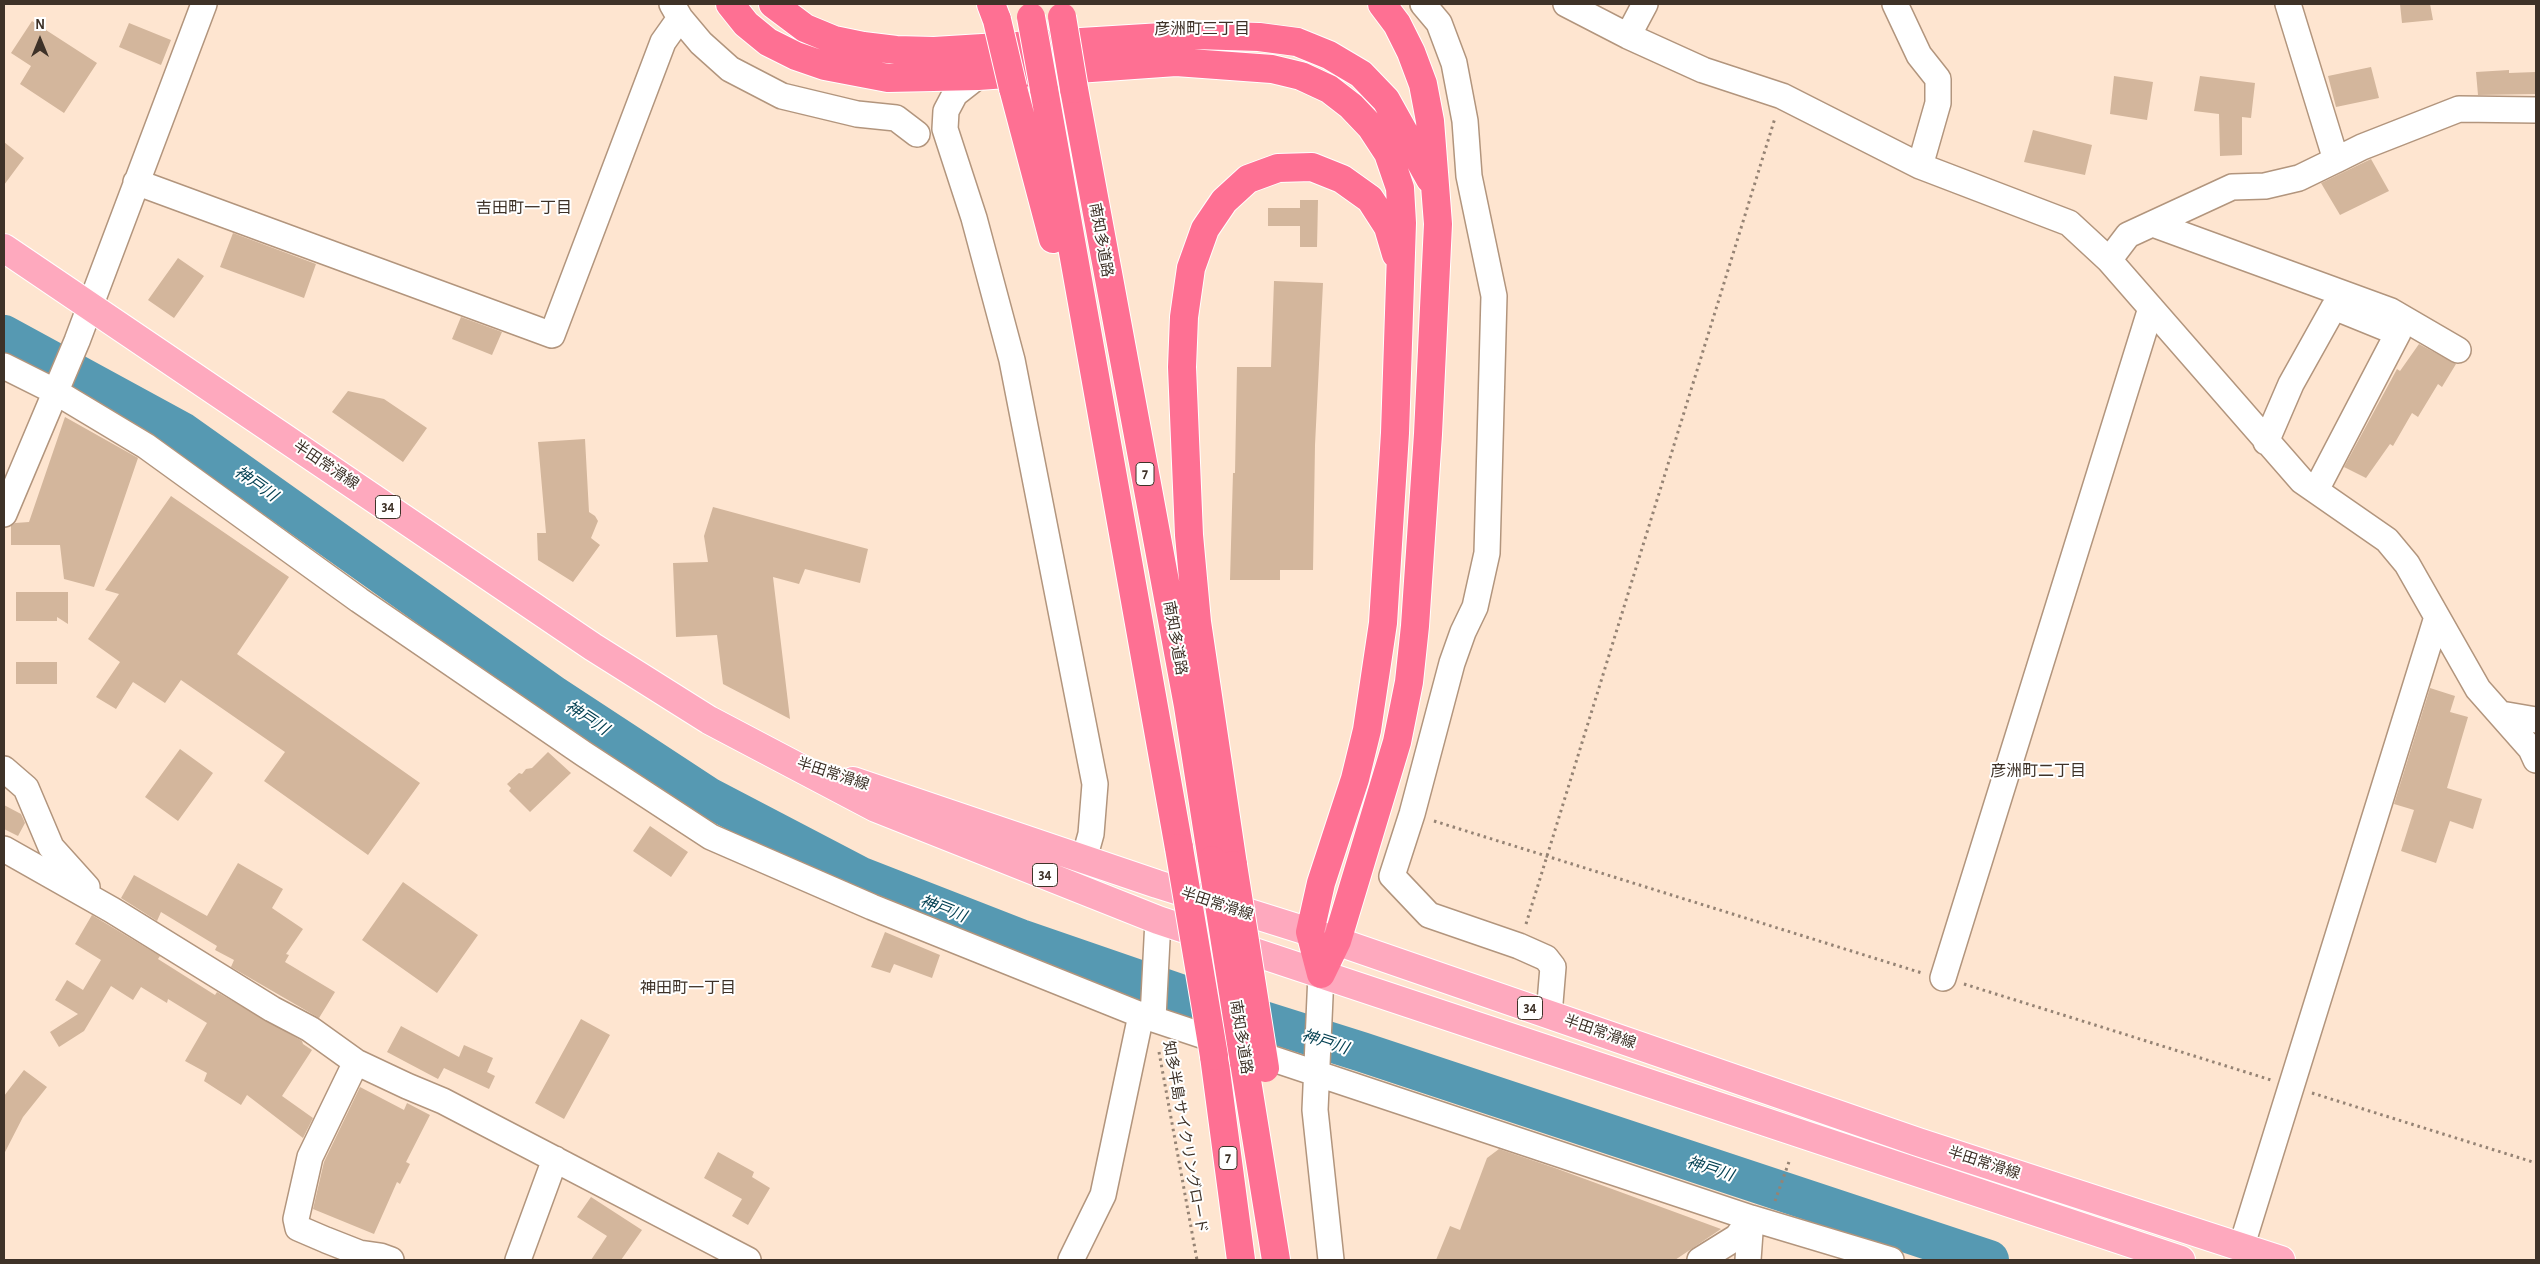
<!DOCTYPE html>
<html>
<head>
<meta charset="utf-8">
<style>
	body { margin:0 }
	#map { position:relative; width:2540px; height:1264px; overflow:hidden; background:#fee5d0; font-family:"Alegreya Sans",sans-serif }
	canvas { display:block }
	.frame { position:absolute; inset:0; border:5px solid #3e3228; pointer-events:none }
	.north { position:absolute; left:15px; top:15px; width:50px; height:50px; -webkit-text-stroke:4px #fff; paint-order:stroke; rotate:0deg; font-size:14px; font-weight:700; line-height:20px; text-align:center; color:#3e3228 }
	.north::after { content:''; display:block; margin:auto; width:18px; height:22px; background:#3e3228; clip-path:polygon(50% 0,100% 100%,50% 72%,0 100%) }
</style>
</head>
<body>
<div id="map">
<canvas width="2540" height="1264"></canvas>
<div class="frame"></div>
<div class="north">N</div>
</div>
<script>
const ctx = document.querySelector('canvas').getContext('2d');
ctx.lineJoin = 'round';
const shape = rows => new Path2D(rows.map(r => 'M' + r).join(''));
function trace(path, color, width, dash) { ctx.strokeStyle = color; ctx.lineWidth = width; ctx.lineCap = dash ? 'butt' : 'round'; ctx.setLineDash(dash || []); ctx.stroke(path); }
function fill(path, color) { ctx.fillStyle = color; ctx.fill(path, 'evenodd'); }
function drawText(font, color, halo, rows, align = 'center') {
  ctx.font = font + ' "Alegreya Sans","Noto Sans JP",sans-serif'; ctx.lineWidth = 4; ctx.setLineDash([]); ctx.textBaseline = 'middle'; ctx.strokeStyle = halo; ctx.fillStyle = color; for (const [text, x, y, turn = 0] of rows) {
    ctx.save(); ctx.translate(x, y); ctx.rotate((+turn || 0) * Math.PI / 180); ctx.textAlign = isNaN(turn) ? turn : align; if (halo) ctx.strokeText(text, 0, 0); ctx.fillText(text, 0, 0); ctx.restore();
  }
}
trace(shape([
	[4,335,182,432,554,696,708,797,861,877,1020,939,1197,1000,1362,1052,1989,1260]
]), '#5699b2', 40);
fill(shape([
	[2400,4,2430,4,2433,20,2402,23],
	[32,21,97,63,64,113,20,84,31,66,11,53],
	[129,23,171,40,161,65,119,47],
	[2371,67,2379,98,2336,107,2328,76],
	[2509,70,2509,73,2536,72,2536,94,2478,95,2476,72],
	[2114,76,2153,82,2147,120,2110,114],
	[2200,76,2255,83,2251,118,2242,117,2242,155,2220,156,2219,114,2194,111],
	[2033,130,2092,145,2085,175,2024,162],
	[4,142,24,158,4,185],
	[2371,159,2389,191,2340,215,2321,183],
	[1300,200,1318,200,1317,247,1300,247,1300,226,1268,226,1268,208,1300,208],
	[233,233,316,264,304,298,220,267],
	[178,258,204,276,174,318,148,300],
	[1274,281,1323,283,1315,445,1313,570,1280,570,1280,580,1230,580,1233,473,1235,473,1237,367,1271,367],
	[461,317,502,332,492,355,452,339],
	[2419,344,2456,364,2442,387,2438,384,2418,417,2412,413,2393,446,2390,444,2366,478,2344,467,2397,369,2400,371],
	[348,391,384,399,427,428,403,462,332,412],
	[65,417,138,458,94,587,64,579,60,545,11,545,11,526,15,523,29,522],
	[585,439,589,512,595,516,598,521,591,538,600,545,573,582,538,560,537,533,546,533,538,442],
	[171,496,289,577,237,654,420,783,368,855,264,781,285,752,181,680,165,703,133,682,116,709,96,697,120,662,88,639,119,594,105,590],
	[713,507,868,549,860,583,805,569,799,584,773,577,790,719,723,684,717,635,676,637,673,563,708,562,704,536],
	[16,592,68,592,68,624,57,617,57,621,16,621],
	[16,662,57,662,57,684,16,684],
	[2430,688,2455,696,2450,712,2468,717,2447,788,2482,799,2473,829,2450,821,2436,863,2401,851,2414,810,2394,804],
	[180,749,213,773,178,821,145,797],
	[548,752,571,773,530,812,509,791,511,788,507,784,519,773,522,774,526,769,532,768],
	[4,805,21,814,25,823,18,836,4,829],
	[650,826,688,852,671,877,633,851],
	[238,863,283,889,272,908,303,929,286,954,289,955,285,962,335,992,319,1018,231,967,234,960,215,950,217,946,161,912,157,921,121,898,134,875,207,916],
	[403,882,478,935,437,993,362,940],
	[92,915,160,956,158,959,215,995,217,992,302,1041,303,1044,312,1050,282,1096,313,1118,303,1138,247,1095,241,1105,204,1081,207,1073,185,1061,207,1023,168,999,167,1003,141,987,133,1000,111,986,84,1031,59,1047,50,1032,78,1014,55,1000,67,980,83,990,101,960,75,944],
	[885,932,940,955,932,978,894,964,890,973,871,967],
	[581,1019,610,1035,564,1119,535,1103],
	[401,1026,459,1057,464,1045,493,1058,487,1072,495,1076,489,1089,444,1068,438,1079,387,1052],
	[24,1070,47,1087,23,1117,4,1154,4,1096],
	[360,1087,404,1110,407,1103,430,1115,406,1162,410,1164,400,1184,397,1182,374,1234,313,1209,324,1162],
	[1499,1149,1555,1168,1721,1229,1675,1260,1436,1260,1450,1226,1460,1230,1487,1158],
	[718,1152,754,1172,752,1177,770,1188,748,1225,732,1216,742,1199,704,1178],
	[591,1197,642,1230,621,1260,591,1260,607,1236,577,1217]
]), '#d3b69c');
const minor = shape([
	[672,4,680,18,701,43,730,69,782,96,857,114,896,118,917,134],
	[1423,4,1439,23,1454,63,1465,121,1469,176,1494,296,1487,553,1475,607,1463,632,1452,663,1412,814,1392,876,1429,915,1519,946,1546,958,1553,967,1549,1015],
	[1566,4,1628,36,1703,70,1782,96,1920,166,2069,223,2109,260,2302,481,2387,540,2407,564,2478,689,2531,749,2536,760],
	[1895,4,1919,55,1938,79,1938,103,1920,166],
	[1628,36,1645,4],
	[978,76,955,94,946,111,945,129,974,218,1012,360,1095,784,1091,834,1084,859],
	[2336,160,2362,147,2459,109,2536,110],
	[136,182,552,335,663,42,680,18],
	[2153,224,2391,311,2458,350],
	[2109,260,2128,235,2232,187,2265,186,2299,178,2336,160,2288,4],
	[4,366,56,392,146,446,359,600,584,754,711,837,872,907,1141,1015,1751,1218,1891,1260],
	[2266,442,2291,384,2334,307,2398,333,2316,490],
	[4,514,77,341,204,4],
	[2501,714,2536,720],
	[4,769,26,788,51,847,87,887],
	[4,849,112,910,272,1009,310,1029,356,1062,407,1086,443,1101,748,1260],
	[1321,974,1315,1110,1331,1260],
	[1943,978,2151,308],
	[1153,1018,1158,920],
	[356,1062,310,1157,296,1219,298,1228,326,1240,359,1253,380,1256,391,1260],
	[2241,1248,2437,617],
	[518,1260,555,1159],
	[1071,1260,1103,1195,1141,1015],
	[1700,1260,1737,1237,1751,1218],
	[1748,1260,1751,1218]
]);
const major = shape([
	[4,248,593,647,709,720,876,808,1158,920,2181,1260],
	[853,781,1157,884,1310,932,1918,1142,2281,1260]
]);
const highway = shape([
	[730,4,746,24,768,42,796,56,825,66,888,78,978,76,1176,62,1272,69,1301,76,1329,89,1351,106,1371,127,1388,153,1400,188,1402,223,1395,433,1383,623,1367,730,1355,779,1321,883,1310,932,1321,974],
	[773,4,805,28,834,40,863,46,896,50,934,51,1195,35,1259,37,1297,42,1329,55,1361,74,1386,100,1430,179],
	[991,4,997,20],
	[1013,88,1053,239],
	[1044,89,1179,848],
	[1074,89,1188,706,1212,860],
	[1233,865,1197,622,1189,535,1182,367,1184,317,1191,268,1205,229,1224,201,1248,179,1278,168,1312,167,1342,179,1370,199,1388,227,1396,254],
	[1321,974,1337,941,1397,742,1409,682,1415,626,1428,434,1438,224,1430,121,1423,84,1411,52,1397,24,1382,4],
	[1214,1056,1241,1260],
	[1244,1062,1276,1260]
]);
trace(minor, '#b2957d', 28);
trace(major, '#fff', 30);
trace(highway, '#fff', 30);
trace(shape([
	[1434,821,1922,973],
	[1526,924,1775,118],
	[1964,984,2271,1080],
	[1159,1052,1197,1260],
	[2312,1093,2536,1163],
	[1775,1201,1790,1159]
]), '#958374', 3, [2.5, 4]);
trace(minor, '#fff', 25);
trace(major, '#fea9be', 28);
trace(highway, '#fe7093', 28);
const highwayBridge = shape([
	[1031,17,1044,89],
	[1062,17,1074,89],
	[997,20,1013,88],
	[1179,848,1214,1056],
	[1212,860,1244,1062],
	[1233,865,1265,1068]
]);
trace(highwayBridge, '#fff', 30, []);
trace(highwayBridge, '#fe7093', 28);
for (const [x, y, w] of [
	[1145,474,18],
	[388,507,25],
	[1045,875,25],
	[1530,1008,25],
	[1228,1158,18]
]) { const box = new Path2D(); box.roundRect(x - w / 2, y - 11.5, w, 23, 4); ctx.fillStyle = '#fff'; ctx.fill(box); trace(box, '#3e3228', 1); }
drawText('bold 14px', '#3e3228', null, [
	["7",1145,474],
	["34",388,507],
	["34",1045,875],
	["34",1530,1008],
	["7",1228,1158]
]);
drawText('15px', '#3e3228', '#fff', [
	["南知多道路",1101,240,80],
	["半田常滑線",326,465,34],
	["南知多道路",1175,638,80],
	["半田常滑線",833,774,18],
	["半田常滑線",1217,904,18],
	["半田常滑線",1600,1032,19],
	["南知多道路",1241,1037,81],
	["知多半島サイクリングロード",1185,1137,80],
	["半田常滑線",1984,1163,18]
]);
drawText('16px', '#3e3228', '#fff', [
	["彦洲町三丁目",1202,29],
	["吉田町一丁目",524,208],
	["彦洲町二丁目",2038,771],
	["神田町一丁目",688,988]
]);
drawText('italic 16px', '#003e50', '#fff', [
	["神戸川",256,484,35],
	["神戸川",587,718,33],
	["神戸川",943,909,21],
	["神戸川",1325,1042,18],
	["神戸川",1710,1169,18]
]);
</script>
</body>
</html>
